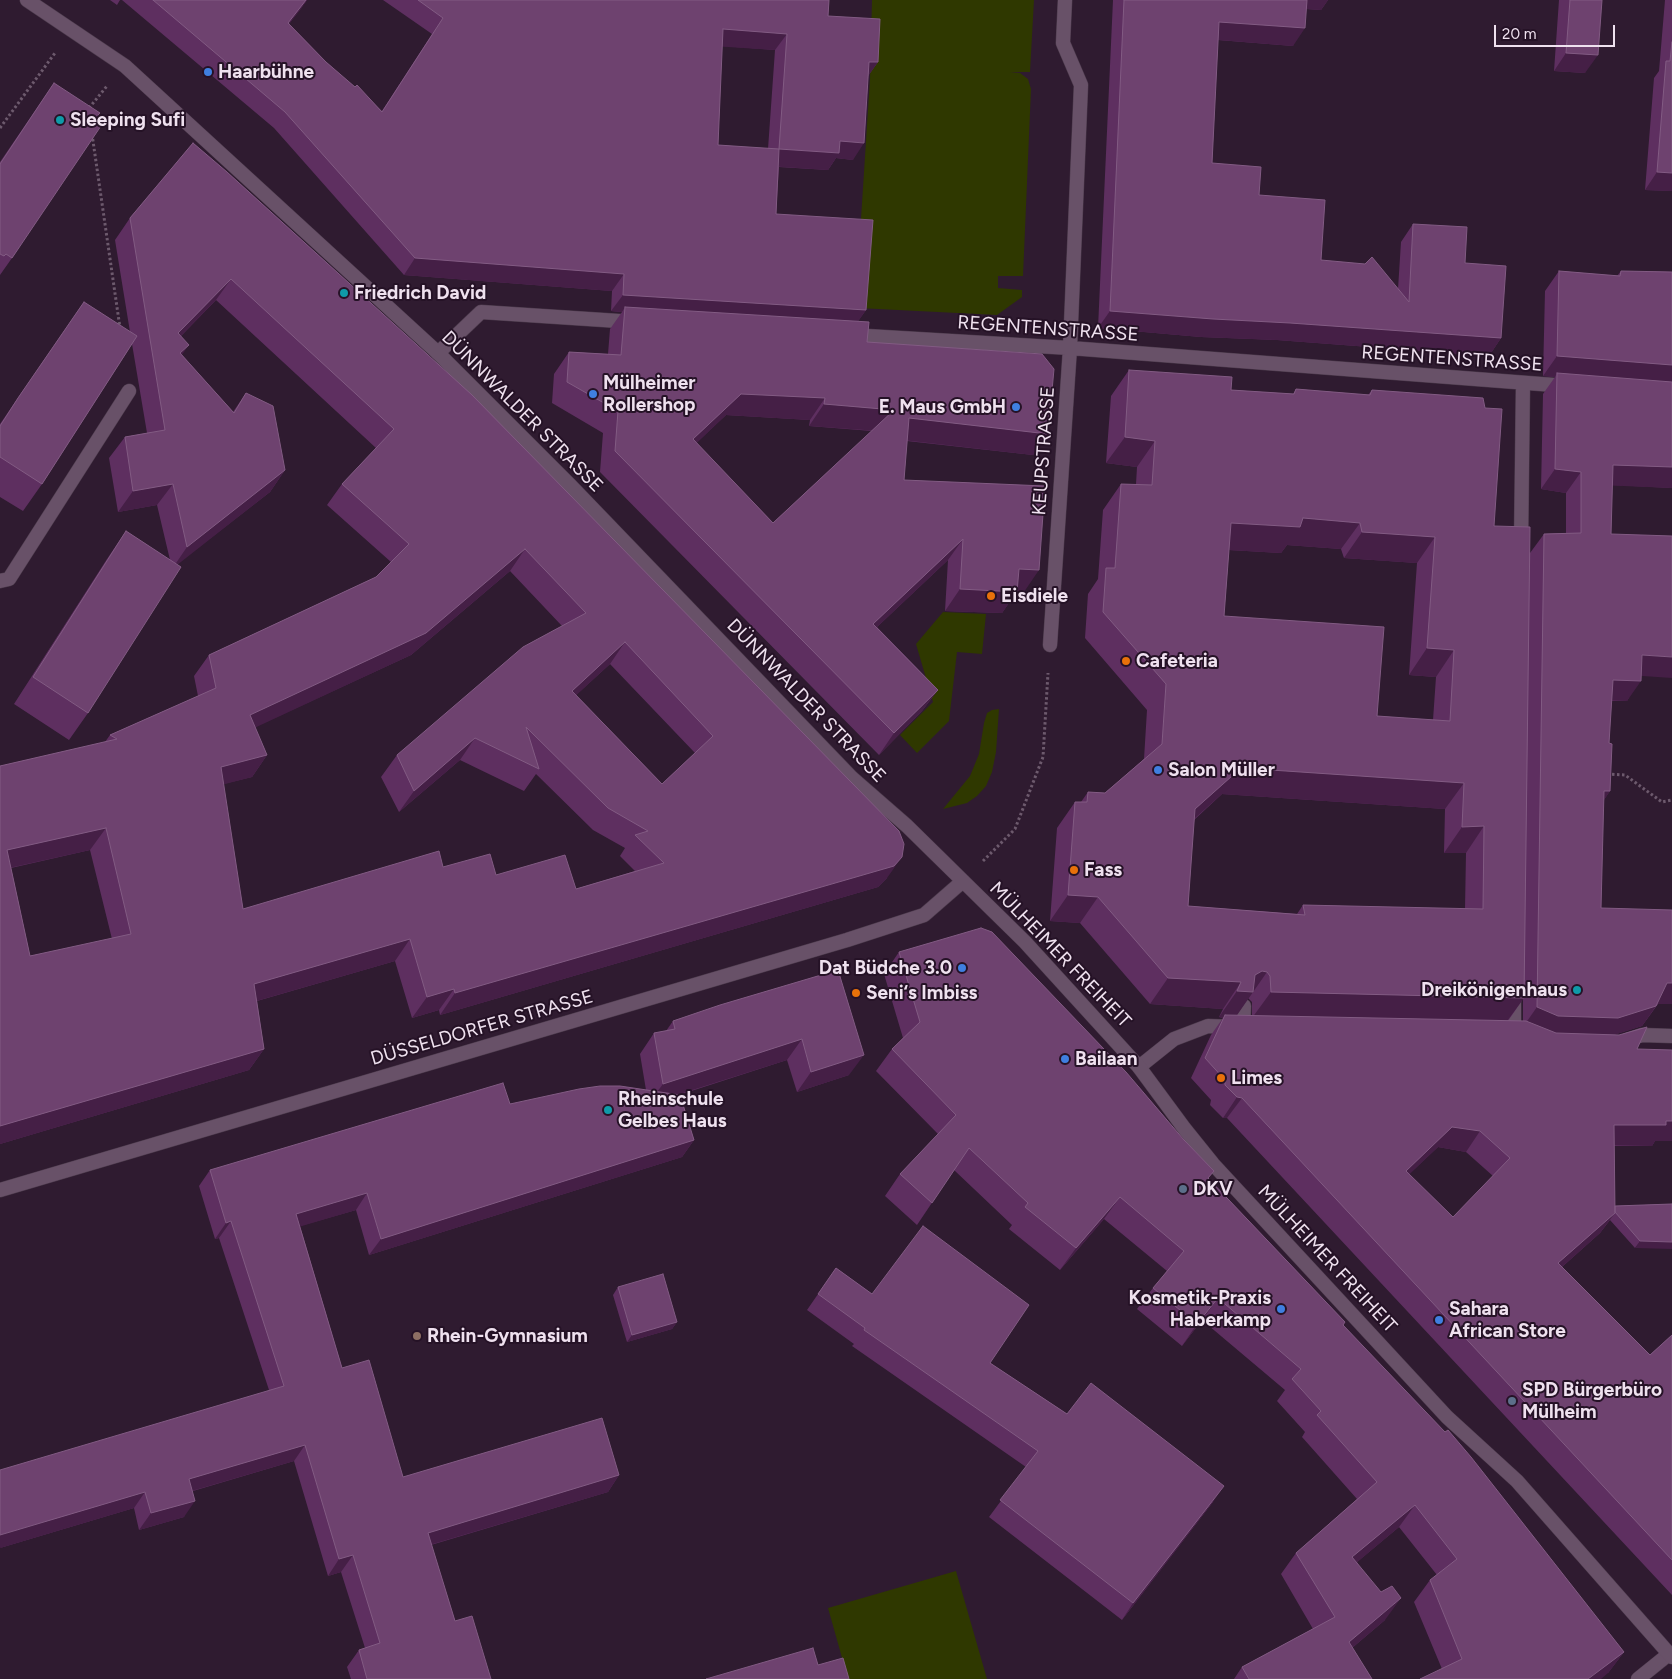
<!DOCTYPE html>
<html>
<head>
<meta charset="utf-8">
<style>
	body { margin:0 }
	#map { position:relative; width:1672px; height:1679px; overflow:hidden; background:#2f1b30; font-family:Figtree,sans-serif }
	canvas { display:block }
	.scale { position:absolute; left:1494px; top:25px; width:121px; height:22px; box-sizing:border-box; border:2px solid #efe1ef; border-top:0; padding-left:6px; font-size:15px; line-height:18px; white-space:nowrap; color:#efe1ef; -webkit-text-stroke:4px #251226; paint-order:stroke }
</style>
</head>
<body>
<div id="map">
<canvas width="1672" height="1679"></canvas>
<div class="scale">20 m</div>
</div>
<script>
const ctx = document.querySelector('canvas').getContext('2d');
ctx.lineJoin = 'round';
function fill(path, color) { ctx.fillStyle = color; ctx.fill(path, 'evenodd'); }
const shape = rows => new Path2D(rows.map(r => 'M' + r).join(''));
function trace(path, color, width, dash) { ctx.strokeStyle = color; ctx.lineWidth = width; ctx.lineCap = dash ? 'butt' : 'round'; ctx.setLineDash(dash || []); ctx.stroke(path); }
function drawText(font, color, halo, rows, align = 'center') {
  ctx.font = font + ' Figtree,sans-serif'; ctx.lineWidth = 4; ctx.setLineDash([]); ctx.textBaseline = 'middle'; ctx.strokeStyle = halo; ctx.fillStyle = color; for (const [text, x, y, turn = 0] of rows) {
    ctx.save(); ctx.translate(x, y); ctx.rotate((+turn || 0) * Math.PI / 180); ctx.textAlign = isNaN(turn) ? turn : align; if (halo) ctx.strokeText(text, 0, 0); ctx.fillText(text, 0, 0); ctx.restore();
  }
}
fill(shape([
	[872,0,1034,0,1030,72,1010,72,1020,73,1028,79,1031,89,1023,276,998,276,998,288,1022,290,1022,297,997,315,858,308,860,234,870,79],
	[943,612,986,614,982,654,957,652,949,721,917,753,900,735,933,702,916,644],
	[999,709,996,752,992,772,986,786,977,796,967,803,943,809,970,776,979,754,984,723,987,713,992,710],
	[956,1571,987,1679,848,1679,828,1608]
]), '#2f3800');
const service = shape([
	[0,581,9,579,129,391],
	[1243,1027,1244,1006]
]);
const minor = shape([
	[850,335,1070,348,1567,386],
	[438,353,481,312,634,322],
	[1521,545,1523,383],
	[1050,645,1070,348,1081,85,1063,43,1065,0],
	[1514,1033,1514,994],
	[1627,1040,1642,1035,1672,1036],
	[1139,1067,1174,1039,1208,1026,1234,1027],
	[1638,1679,1669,1654]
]);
const tertiary = shape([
	[27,0,125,66,438,353,570,485,852,778,907,826,1025,942,1139,1067,1184,1128,1213,1164,1447,1417,1517,1481,1672,1657],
	[0,1190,847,940,924,915,963,881]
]);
trace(service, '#4b3a4b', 15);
trace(minor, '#4b3a4b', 15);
trace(tertiary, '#4b3a4b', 15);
trace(shape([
	[89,108,107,86],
	[0,128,55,53],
	[92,134,120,328],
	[1607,774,1625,775,1662,802,1672,800],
	[983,861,1015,829,1043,757,1048,673]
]), '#6d5a6d', 3, [2.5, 2.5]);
trace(service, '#685168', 14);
trace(minor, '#685168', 14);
trace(tertiary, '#685168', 14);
fill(shape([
	[110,0,120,0,117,5],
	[122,0,307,0,289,24,326,62,382,111,432,34,383,0,829,0,828,16,878,62,868,76,853,160,836,158,828,170,779,167,776,214,866,310,858,321,867,342,1048,434,1033,455,907,441,904,480,1024,592,1017,591,1002,613,945,611,948,560,877,627,938,690,922,711,879,755,600,472,603,433,552,403,554,374,569,352,608,354,610,329,622,312,611,311,612,291,404,275,274,128],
	[722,46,775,50,768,149,718,145],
	[726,415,810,420,809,426,872,431,773,523,696,443],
	[1113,0,1328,0,1321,10,1306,9,1293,46,1218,40,1212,163,1259,195,1321,260,1398,289,1401,242,1413,224,1465,263,1501,338,1489,356,1277,340,1201,337,1098,328],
	[1559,0,1602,0,1585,73,1554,71],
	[1665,0,1672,0,1672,191,1645,190,1654,78,1659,71],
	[54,83,99,115,12,258,0,275,0,162],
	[193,143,887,878,878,887,440,1015,439,1010,412,1018,395,961,257,1001,264,1049,249,1070,0,1144,0,766,105,742,110,735,198,696,194,676,209,655,376,577,391,562,327,505,342,484,376,448,216,300,181,336,182,355,233,412,246,393,285,470,270,492,177,564,88,713,69,740,14,704,107,559,126,531,170,560,157,505,118,512,109,458,125,437,147,433,132,344,42,484,23,511,0,497,0,424,84,302,130,332,115,240,130,218],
	[510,571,562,626,397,755,381,777,399,812,460,760,524,791,536,774,593,830,625,848,620,856,635,871,576,889,496,875,443,867,243,909,223,784,252,777,267,755,255,727,411,655],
	[610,664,695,753,662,784,576,695],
	[90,850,112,939,30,956,11,868],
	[1559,271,1617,276,1621,271,1672,272,1672,488,1612,485,1611,534,1641,676,1627,701,1611,701,1609,743,1610,791,1603,801,1601,908,1672,1004,1658,1004,1642,1026,1613,1035,1637,1049,1655,1141,1652,1146,1614,1146,1615,1206,1672,1204,1635,1248,1610,1220,1600,1233,1562,1267,1650,1355,1672,1335,1672,1595,1227,1118,1223,1118,1210,1105,1211,1100,1191,1078,1211,1035,1223,1018,1219,1017,1223,1009,1150,1004,1080,923,1050,921,1057,828,1075,802,1081,802,1088,792,1105,793,1144,759,1147,710,1085,638,1088,594,1098,579,1103,510,1121,484,1136,484,1137,467,1106,463,1111,396,1129,370,1231,390,1293,394,1296,389,1368,395,1372,390,1494,526,1530,553,1544,534,1566,533,1566,493,1541,489,1543,394,1555,377,1543,376,1545,291],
	[1287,545,1341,549,1344,558,1417,563,1409,675,1436,677,1433,720,1377,716,1224,616,1229,550,1281,553],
	[1222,794,1445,809,1444,853,1466,853,1465,909,1303,905,1297,914,1188,906,1194,820],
	[1248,998,1252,1002,1252,1015,1237,1015],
	[1523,999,1523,1021,1508,1021],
	[1438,1147,1466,1152,1493,1176,1453,1217,1409,1174],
	[899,952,1184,1140,1214,1171,1208,1178,1343,1325,1624,1652,1608,1673,1442,1669,1414,1602,1430,1580,1437,1575,1399,1527,1357,1562,1385,1620,1352,1648,1372,1679,1234,1679,1242,1667,1313,1629,1281,1574,1296,1553,1357,1499,1302,1437,1305,1432,1277,1401,1285,1390,1202,1320,1182,1346,1137,1309,1153,1288,1167,1271,1104,1219,1060,1270,1009,1229,1012,1225,954,1170,917,1225,885,1196,900,1174,938,1134,876,1071,892,1049,903,1038,884,974],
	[838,970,849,1075,797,1092,787,1060,679,1095,694,1140,682,1157,369,1255,356,1210,300,1226,342,1368,403,1477,619,1475,608,1492,431,1545,455,1621,491,1679,351,1679,347,1667,359,1650,365,1648,341,1572,328,1576,294,1461,193,1491,184,1517,139,1530,134,1508,0,1548,269,1390,219,1238,215,1239,199,1186,210,1170,510,1104,646,1090,640,1054,654,1033,666,1031,673,1021],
	[836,1268,872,1294,990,1363,1067,1414,1213,1502,1122,1620,989,1517,1026,1467,852,1346,854,1344,807,1310],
	[618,1287,677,1322,672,1329,627,1342,613,1295]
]), '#5e2f60');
fill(shape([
	[306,0,307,0,301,9,276,40,288,23],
	[1300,0,1328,0,1321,10,1295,8],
	[1219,22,1305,28,1293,46,1207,39],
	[723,29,787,34,775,50,712,46],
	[1566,53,1598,55,1585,73,1554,71],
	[869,62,878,62,866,79],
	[840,141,864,143,853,160,836,158,828,170,768,166,779,149],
	[1657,172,1672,173,1672,191,1645,190],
	[415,258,624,274,612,291,404,275],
	[231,279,216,300,163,354,178,333],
	[623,295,866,310,855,326,625,307,622,312,611,311],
	[1110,311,1290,323,1501,338,1489,356,1277,340,1201,337,1098,328],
	[189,345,174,366,180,353],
	[1557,356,1672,365,1672,386,1557,373,1555,377,1543,376],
	[741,394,825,398,810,420,726,415,678,461,693,439],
	[824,404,894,410,879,431,809,426],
	[909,418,1048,434,1033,455,894,439],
	[1125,437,1155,441,1137,467,1106,463],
	[1613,465,1672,467,1672,488,1599,485],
	[1555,469,1581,472,1566,493,1541,489],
	[285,470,270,492,172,569,187,547],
	[173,484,157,505,118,512,133,491],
	[1303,518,1360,523,1341,549,1287,545,1281,553,1212,549,1231,523],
	[1362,532,1435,537,1417,563,1344,558],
	[963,539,948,560,858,645,873,624],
	[525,549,510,571,411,655,235,737,250,715],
	[1019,569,1039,570,1024,592,1004,591],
	[960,589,1017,592,1002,613,945,611],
	[625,642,610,664,557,713,572,691],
	[1427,648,1454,650,1436,677,1409,675],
	[1642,655,1672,657,1672,678,1628,675],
	[1613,680,1641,681,1627,701,1598,700],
	[938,690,922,711,879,755,894,733],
	[475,738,460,760,399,812,414,791],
	[267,755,252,777,206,789,221,767],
	[1241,768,1464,783,1445,809,1222,794,1176,835,1195,809],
	[1604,791,1610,791,1596,812],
	[1484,826,1466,853,1444,853,1462,827],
	[106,828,90,850,0,870,7,850],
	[902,857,887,878,878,887,440,1015,455,993],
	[1068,895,1098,897,1080,923,1050,921],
	[410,939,395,961,239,1006,254,984],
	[1262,971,1267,972,1235,1018,1225,1015,1223,1018,1219,1017,1237,991,1255,975],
	[1168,978,1241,982,1223,1009,1150,1004],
	[1667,983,1672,983,1672,1004,1653,1004],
	[454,989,439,1010,412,1018,427,997],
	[1271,992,1524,998,1505,1024,1252,1018],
	[1656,1006,1642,1026,1604,1038,1544,1036,1523,1027,1537,1007],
	[802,1039,787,1060,648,1104,663,1084],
	[264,1049,249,1070,0,1144,0,1126],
	[864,1055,849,1075,797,1092,811,1072],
	[1237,1097,1242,1098,1227,1118,1223,1118],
	[1666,1121,1672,1121,1672,1141,1655,1141,1652,1146,1600,1145,1614,1125],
	[1452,1127,1480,1131,1466,1152,1438,1147,1392,1191,1406,1171],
	[694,1140,682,1157,369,1255,381,1239],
	[367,1193,356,1210,285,1231,296,1214],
	[1120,1197,1104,1219,1060,1270,1076,1248],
	[1615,1213,1600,1233,1544,1283,1558,1263],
	[231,1221,219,1238,215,1239,226,1223],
	[1640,1241,1672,1242,1672,1249,1635,1248],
	[1218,1298,1202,1320,1182,1346,1197,1324],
	[677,1322,672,1329,627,1342,632,1335],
	[305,1445,294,1461,178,1495,189,1479],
	[619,1475,608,1492,416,1549,428,1533],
	[1224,1486,1213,1502,1122,1620,1133,1603],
	[145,1492,134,1508,0,1548,0,1535],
	[195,1501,184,1517,139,1530,151,1513],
	[1415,1505,1399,1527,1337,1579,1352,1557],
	[353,1555,341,1572,328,1576,339,1559],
	[1401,1598,1385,1620,1333,1664,1349,1642],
	[1624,1652,1608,1673,1601,1679,1588,1679]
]), '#451f46');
const building = shape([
	[153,0,306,0,288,23,326,62,355,87,357,85,382,112,443,18,418,0,829,0,828,16,880,19,878,62,869,62,864,143,840,141,839,153,779,149,776,214,873,220,866,310,623,295,624,274,415,258,285,112,153,0],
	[723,29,787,34,779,149,718,145,723,29],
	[1124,0,1307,0,1305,28,1219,22,1212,163,1261,167,1259,195,1325,200,1321,260,1365,264,1372,257,1409,302,1413,224,1467,227,1465,263,1506,266,1501,338,1290,323,1213,319,1110,311,1124,0],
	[1570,0,1602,0,1598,55,1566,53,1570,0],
	[1672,42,1672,173,1657,172,1666,61,1670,61,1672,42],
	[54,83,100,113,98,115,105,120,12,258,6,254,4,256,0,254,0,164,54,83],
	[193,143,227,172,472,395,899,831,904,844,902,857,894,866,455,993,454,989,427,997,410,939,254,984,264,1049,0,1126,0,766,117,739,110,735,216,688,209,655,376,577,409,544,342,484,394,429,231,279,178,333,189,345,180,353,234,413,246,393,273,406,285,470,187,547,173,484,133,491,125,437,165,430,130,218,193,143],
	[525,549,586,613,523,647,397,755,414,791,475,738,539,769,526,727,608,808,648,831,635,835,664,863,576,889,565,855,496,875,490,854,443,867,439,851,243,909,221,767,267,755,250,715,426,633,525,549],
	[625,642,713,736,662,784,572,691,625,642],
	[106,828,131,934,30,956,7,850,106,828],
	[1559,271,1620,276,1621,271,1672,272,1672,365,1557,356,1559,271],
	[84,302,137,336,42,484,0,457,0,426,18,398,84,302],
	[625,307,869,322,867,342,1042,354,1054,369,1048,434,909,418,904,480,1045,486,1039,570,1019,569,1017,592,960,589,963,539,873,624,938,690,894,733,615,451,618,411,567,382,569,352,621,355,625,307],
	[741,394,825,398,824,404,894,410,773,523,693,439,741,394],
	[1129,370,1232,377,1231,390,1294,394,1296,389,1370,395,1372,390,1483,398,1485,408,1502,409,1494,526,1530,527,1524,998,1271,992,1270,976,1267,972,1262,971,1255,975,1253,992,1237,991,1241,982,1168,978,1098,897,1068,895,1075,802,1087,802,1088,792,1105,793,1162,744,1166,684,1103,612,1106,568,1115,568,1121,484,1152,485,1155,441,1125,437,1129,370],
	[1303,518,1360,523,1362,532,1435,537,1427,648,1454,650,1450,721,1377,716,1384,627,1224,616,1231,523,1300,527,1303,518],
	[1241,768,1464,783,1462,827,1484,826,1483,909,1303,905,1305,915,1188,906,1195,809,1241,768],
	[1557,373,1672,382,1672,467,1613,465,1611,534,1672,536,1672,657,1642,655,1641,681,1613,680,1609,743,1612,744,1610,791,1604,791,1601,908,1672,910,1672,983,1667,983,1656,1006,1618,1018,1558,1016,1537,1007,1544,534,1581,533,1581,472,1555,469,1557,373],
	[126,531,181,567,88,713,33,677,126,531],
	[981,928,992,932,1126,1072,1184,1140,1214,1171,1208,1178,1345,1322,1343,1325,1445,1432,1448,1430,1471,1457,1624,1652,1588,1679,1420,1679,1462,1659,1430,1580,1457,1559,1415,1505,1352,1557,1381,1592,1392,1586,1401,1598,1349,1642,1372,1679,1249,1679,1242,1667,1335,1617,1296,1553,1377,1482,1317,1415,1321,1411,1292,1379,1301,1369,1218,1298,1197,1324,1153,1288,1184,1251,1120,1197,1076,1248,1025,1207,1028,1203,969,1148,932,1203,900,1174,956,1115,892,1049,920,1022,899,952,981,928],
	[838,970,864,1055,811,1072,802,1039,663,1084,654,1033,675,1029,673,1021,720,1005,838,970],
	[1225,1015,1526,1021,1556,1033,1619,1035,1647,1027,1637,1049,1672,1050,1672,1121,1666,1121,1666,1125,1614,1125,1615,1213,1558,1263,1650,1355,1672,1335,1672,1560,1242,1098,1237,1097,1225,1085,1225,1080,1205,1058,1225,1015],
	[1452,1127,1480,1131,1510,1158,1453,1217,1406,1171,1452,1127],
	[503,1083,510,1104,579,1089,600,1086,620,1086,680,1095,694,1140,381,1239,367,1193,296,1214,342,1368,369,1360,403,1477,602,1418,619,1475,428,1533,455,1621,472,1616,491,1679,367,1679,359,1650,380,1643,353,1555,339,1559,305,1445,189,1479,195,1501,151,1513,145,1492,0,1535,0,1470,284,1386,231,1221,226,1223,210,1170,503,1083],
	[1672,1204,1672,1242,1640,1241,1615,1212,1615,1206,1672,1204],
	[923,1226,1029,1305,990,1363,1067,1414,1091,1383,1224,1486,1133,1603,1000,1500,1038,1451,864,1330,865,1328,818,1294,836,1268,872,1294,923,1226],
	[663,1274,677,1322,632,1335,618,1287,663,1274],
	[813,1648,818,1665,843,1658,849,1679,706,1679,813,1648]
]);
fill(building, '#6e426f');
trace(building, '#825b83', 1);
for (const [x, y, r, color] of [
	[208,72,5,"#3f7fe0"],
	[60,120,5,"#0f9aa8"],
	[344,293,5,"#0f9aa8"],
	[593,394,5,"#3f7fe0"],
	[1016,407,5,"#3f7fe0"],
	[991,596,5,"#e8710a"],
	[1126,661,5,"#e8710a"],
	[1158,770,5,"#3f7fe0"],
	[1074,870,5,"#e8710a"],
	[962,968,5,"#3f7fe0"],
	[1577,990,5,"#0f9aa8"],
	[856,993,5,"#e8710a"],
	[1065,1059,5,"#3f7fe0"],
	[1221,1078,5,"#e8710a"],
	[608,1110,5,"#0f9aa8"],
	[1183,1189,5,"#5c6f8a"],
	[1281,1309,5,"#3f7fe0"],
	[1439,1320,5,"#3f7fe0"],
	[417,1336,5,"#8d6e63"],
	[1512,1401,5,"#5c6f8a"]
]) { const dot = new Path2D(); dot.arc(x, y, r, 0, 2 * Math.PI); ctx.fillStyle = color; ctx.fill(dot); trace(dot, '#251226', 2); }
drawText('bold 19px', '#efe1ef', '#251226', [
	["Haarbühne",218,72],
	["Sleeping Sufi",70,120],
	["Friedrich David",354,293],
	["Mülheimer",603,383],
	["Rollershop",603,405],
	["E. Maus GmbH",1006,407,"right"],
	["Eisdiele",1001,596],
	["Cafeteria",1136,661],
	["Salon Müller",1168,770],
	["Fass",1084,870],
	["Dat Büdche 3.0",952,968,"right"],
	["Dreikönigenhaus",1567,990,"right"],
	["Seni‘s Imbiss",866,993],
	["Bailaan",1075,1059],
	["Limes",1231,1078],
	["Rheinschule",618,1099],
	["Gelbes Haus",618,1121],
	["DKV",1193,1189],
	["Kosmetik-Praxis",1271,1298,"right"],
	["Haberkamp",1271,1320,"right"],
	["Sahara",1449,1309],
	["African Store",1449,1331],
	["Rhein-Gymnasium",427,1336],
	["SPD Bürgerbüro",1522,1390],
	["Mülheim",1522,1412]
], 'left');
drawText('19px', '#efe1ef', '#251226', [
	["REGENTENSTRASSE",1048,329,4],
	["REGENTENSTRASSE",1452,359,4],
	["DÜNNWALDER STRASSE",522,412,45],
	["KEUPSTRASSE",1044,451,-86],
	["DÜNNWALDER STRASSE",806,701,46],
	["MÜLHEIMER FREIHEIT",1060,955,46],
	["DÜSSELDORFER STRASSE",482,1028,-16],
	["MÜLHEIMER FREIHEIT",1327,1259,47]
]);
</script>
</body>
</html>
